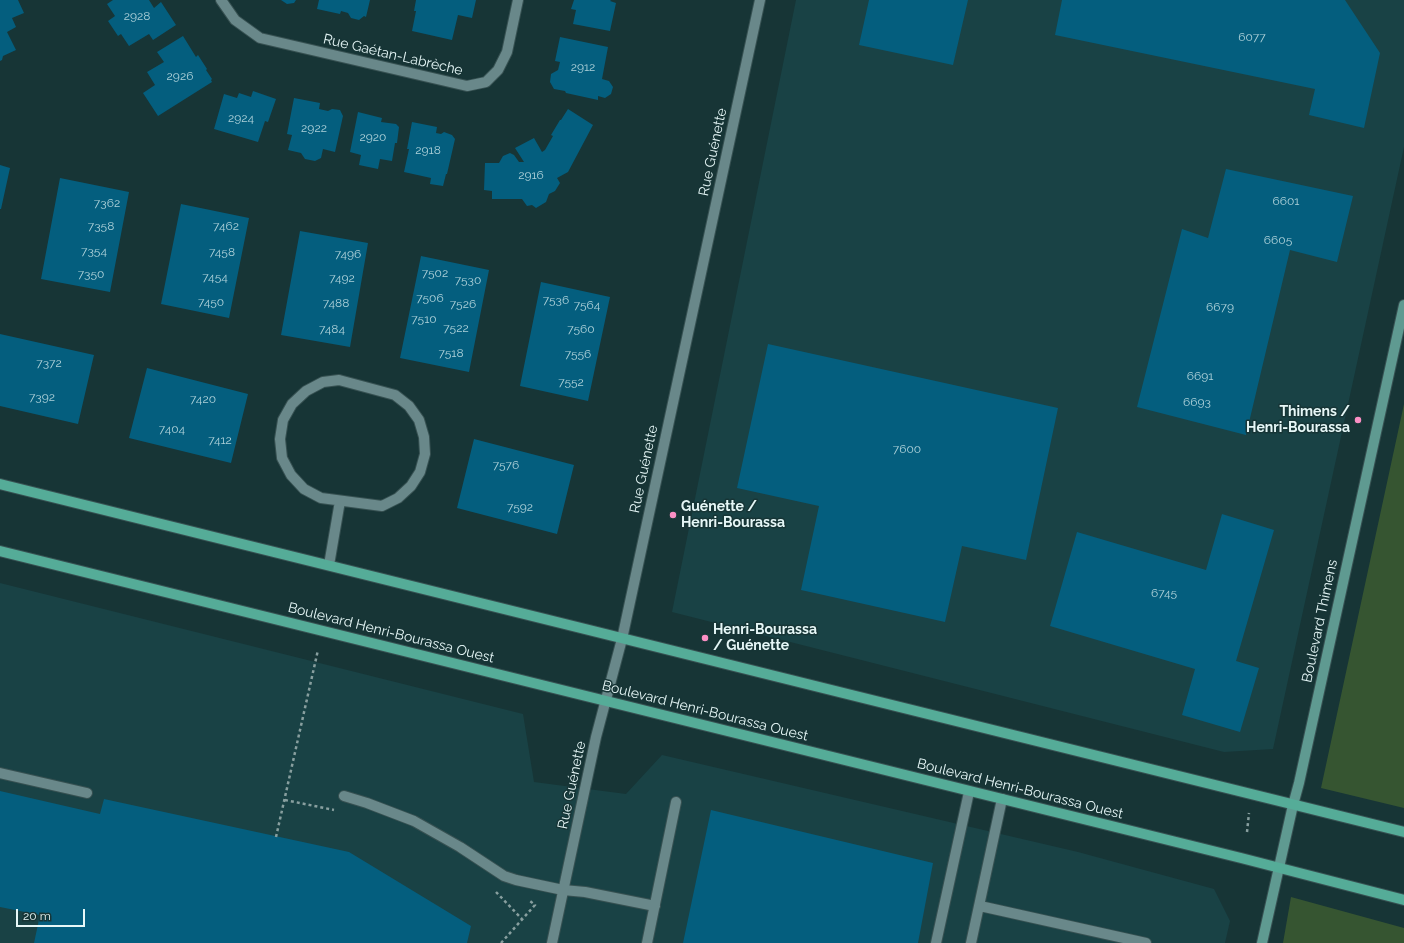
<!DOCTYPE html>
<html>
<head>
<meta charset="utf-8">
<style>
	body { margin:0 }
	#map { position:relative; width:1404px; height:943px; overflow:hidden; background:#173536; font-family:Raleway,sans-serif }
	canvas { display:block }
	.scale { position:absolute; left:16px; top:909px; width:69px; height:18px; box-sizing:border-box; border:2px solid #e6f7f7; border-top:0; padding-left:5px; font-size:12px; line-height:14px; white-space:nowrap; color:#e6f7f7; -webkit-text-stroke:3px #173536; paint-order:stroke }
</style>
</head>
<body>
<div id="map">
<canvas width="1404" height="943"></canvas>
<div class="scale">20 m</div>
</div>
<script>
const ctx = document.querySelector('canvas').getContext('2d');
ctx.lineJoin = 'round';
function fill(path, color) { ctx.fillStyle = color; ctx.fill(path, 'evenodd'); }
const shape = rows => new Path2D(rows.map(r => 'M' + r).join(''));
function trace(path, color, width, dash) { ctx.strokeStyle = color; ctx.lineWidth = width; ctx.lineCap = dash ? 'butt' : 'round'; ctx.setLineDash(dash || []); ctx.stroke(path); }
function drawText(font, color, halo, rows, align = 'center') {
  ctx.font = font + ' Raleway,sans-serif'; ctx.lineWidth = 3; ctx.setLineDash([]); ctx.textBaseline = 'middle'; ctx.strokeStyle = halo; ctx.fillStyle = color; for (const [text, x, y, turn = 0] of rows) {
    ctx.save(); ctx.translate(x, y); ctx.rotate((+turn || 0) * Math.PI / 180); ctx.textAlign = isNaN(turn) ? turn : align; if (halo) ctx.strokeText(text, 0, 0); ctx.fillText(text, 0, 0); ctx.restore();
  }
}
fill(shape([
	[796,0,1404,0,1404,147,1273,749,1224,752,672,612],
	[0,583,523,714,534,782,626,794,662,755,1078,852,1214,889,1230,921,1225,943,0,943]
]), '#194245');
fill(shape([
	[1404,404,1404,808,1321,788],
	[1291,897,1404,928,1404,943,1283,943]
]), '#365531');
fill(shape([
	[0,0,18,0,24,13,12,18,16,27,7,32,16,50,3,56,2,60,0,61],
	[113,0,149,0,154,8,161,2,176,25,153,40,149,34,129,46,121,34,118,36,108,21,115,16,107,4],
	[281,0,296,0,294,3,287,4],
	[319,0,370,0,366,17,364,16,359,20,351,18,348,13,341,11,340,14,317,9],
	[416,0,476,0,472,18,458,15,452,40,412,31,416,11,414,11],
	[574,0,611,0,610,1,616,3,610,31,573,24,576,10,571,9],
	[869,0,968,0,953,65,859,45],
	[1062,0,1345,0,1380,53,1364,128,1309,115,1315,89,1055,35],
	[183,36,196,57,198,55,207,69,206,70,212,79,211,80,212,82,158,116,143,93,155,85,147,72,164,62,157,52],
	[560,37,608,47,602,79,609,81,613,87,611,94,605,98,598,96,598,100,566,93,565,91,554,89,550,82,551,74,558,70,560,62,555,61],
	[253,91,276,99,268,122,265,121,258,142,214,129,224,94,237,98,239,93,251,97],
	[294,98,320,103,319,109,328,111,332,109,340,110,343,116,335,152,323,149,321,158,315,161,305,159,301,153,288,150,292,135,287,134],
	[568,109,593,125,568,172,557,178,560,183,555,191,549,194,546,202,536,208,532,205,527,206,522,199,492,199,492,191,484,190,485,163,499,163,503,156,510,153,514,155,519,162,524,162,515,148,534,138,542,152,545,150,553,136,551,135,560,120,561,120],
	[358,112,382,118,381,122,396,124,399,127,397,143,395,143,392,161,380,159,378,169,359,165,361,155,350,152],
	[412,122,437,127,436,133,441,134,444,132,452,135,455,139,447,174,446,174,443,186,430,184,431,178,404,172,409,149,407,149],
	[0,165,10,168,1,209,0,209],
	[1226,169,1353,196,1337,262,1290,250,1246,435,1137,407,1182,229,1208,238],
	[60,178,129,192,110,292,41,279],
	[181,204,249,218,229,318,161,304],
	[300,231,368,243,350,347,281,335],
	[421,256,489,270,469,372,400,358],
	[541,282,610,297,588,401,520,386],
	[0,334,94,355,78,424,0,406],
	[768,344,1058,408,1026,560,962,546,945,622,801,590,819,506,737,488],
	[147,368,248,394,231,463,129,438],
	[474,439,574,465,557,534,457,508],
	[1222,514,1274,530,1236,661,1259,668,1240,732,1182,715,1195,669,1050,626,1077,532,1206,570],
	[0,791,100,814,104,799,349,852,471,926,467,943,34,943,40,915,0,907],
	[711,810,933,863,918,943,683,943]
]), '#045e7e');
const lane = shape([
	[0,773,87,793],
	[344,796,367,803,414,821,460,847,504,876,516,880,563,890,585,892,655,906],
	[980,906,1146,943],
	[647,943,676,802],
	[936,943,969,792],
	[971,943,1002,799]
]);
const street = shape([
	[221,0,235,20,260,38,467,86,486,82,498,70,507,52,518,0],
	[339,380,395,395,409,406,419,420,424,437,425,454,420,472,411,486,398,498,382,506,321,498,304,489,291,475,282,458,280,439,283,420,292,404,306,391,323,382,339,380],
	[329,565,340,501],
	[552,943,596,737,622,639,760,0]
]);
const secondary = shape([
	[1262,943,1293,805,1299,783,1404,305]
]);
const primary = shape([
	[0,484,1404,832],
	[0,551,1241,858,1404,900]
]);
trace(lane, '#375152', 12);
trace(street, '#375152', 12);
trace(secondary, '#375152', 12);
trace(primary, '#375152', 12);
trace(shape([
	[285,800,334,810],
	[1247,832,1249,813],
	[276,837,318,650],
	[496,892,522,919],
	[501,943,535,905,530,901]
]), '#889f9f', 2.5, [3, 3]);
trace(lane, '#69888a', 10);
trace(street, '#69888a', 10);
trace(secondary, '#5f9a91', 10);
trace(primary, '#55ac98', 10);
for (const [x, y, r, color] of [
	[1358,420,4,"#fb8fc4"],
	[673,515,4,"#fb8fc4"],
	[705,638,4,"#fb8fc4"]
]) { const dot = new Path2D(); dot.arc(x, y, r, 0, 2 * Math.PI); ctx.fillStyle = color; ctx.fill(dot); trace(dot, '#173536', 1.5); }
drawText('12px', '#aed1d9', null, [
	["2928",137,16],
	["6077",1252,37],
	["2912",583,67],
	["2926",180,76],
	["2924",241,118],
	["2922",314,128],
	["2920",373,137],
	["2918",428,150],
	["2916",531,175],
	["6601",1286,201],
	["7362",107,203],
	["7358",101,226],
	["7462",226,226],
	["6605",1278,240],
	["7354",94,251],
	["7458",222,252],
	["7496",348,254],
	["7502",435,273],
	["7350",91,274],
	["7454",215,277],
	["7492",342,278],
	["7530",468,280],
	["7506",430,298],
	["7536",556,300],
	["7450",211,302],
	["7488",336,303],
	["7526",463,304],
	["7564",587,305],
	["6679",1220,307],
	["7510",424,319],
	["7522",456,328],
	["7484",332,329],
	["7560",581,329],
	["7518",451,353],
	["7556",578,354],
	["7372",49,363],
	["6691",1200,376],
	["7552",571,382],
	["7392",42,397],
	["7420",203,399],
	["6693",1197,402],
	["7404",172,429],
	["7412",220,440],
	["7600",907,449],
	["7576",506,465],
	["7592",520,507],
	["6745",1164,593]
]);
drawText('14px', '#e6f7f7', '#173536', [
	["Rue Gaétan-Labrèche",393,55,13],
	["Rue Guénette",713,152,-78],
	["Rue Guénette",644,469,-78],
	["Boulevard Thimens",1320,621,-78],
	["Boulevard Henri-Bourassa Ouest",391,633,14],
	["Boulevard Henri-Bourassa Ouest",705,711,14],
	["Rue Guénette",572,785,-78],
	["Boulevard Henri-Bourassa Ouest",1020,789,14]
]);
drawText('bold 14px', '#e6f7f7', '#173536', [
	["Thimens /",1350,412,"right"],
	["Henri-Bourassa",1350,428,"right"],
	["Guénette /",681,507],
	["Henri-Bourassa",681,523],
	["Henri-Bourassa",713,630],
	["/ Guénette",713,646]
], 'left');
</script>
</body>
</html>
